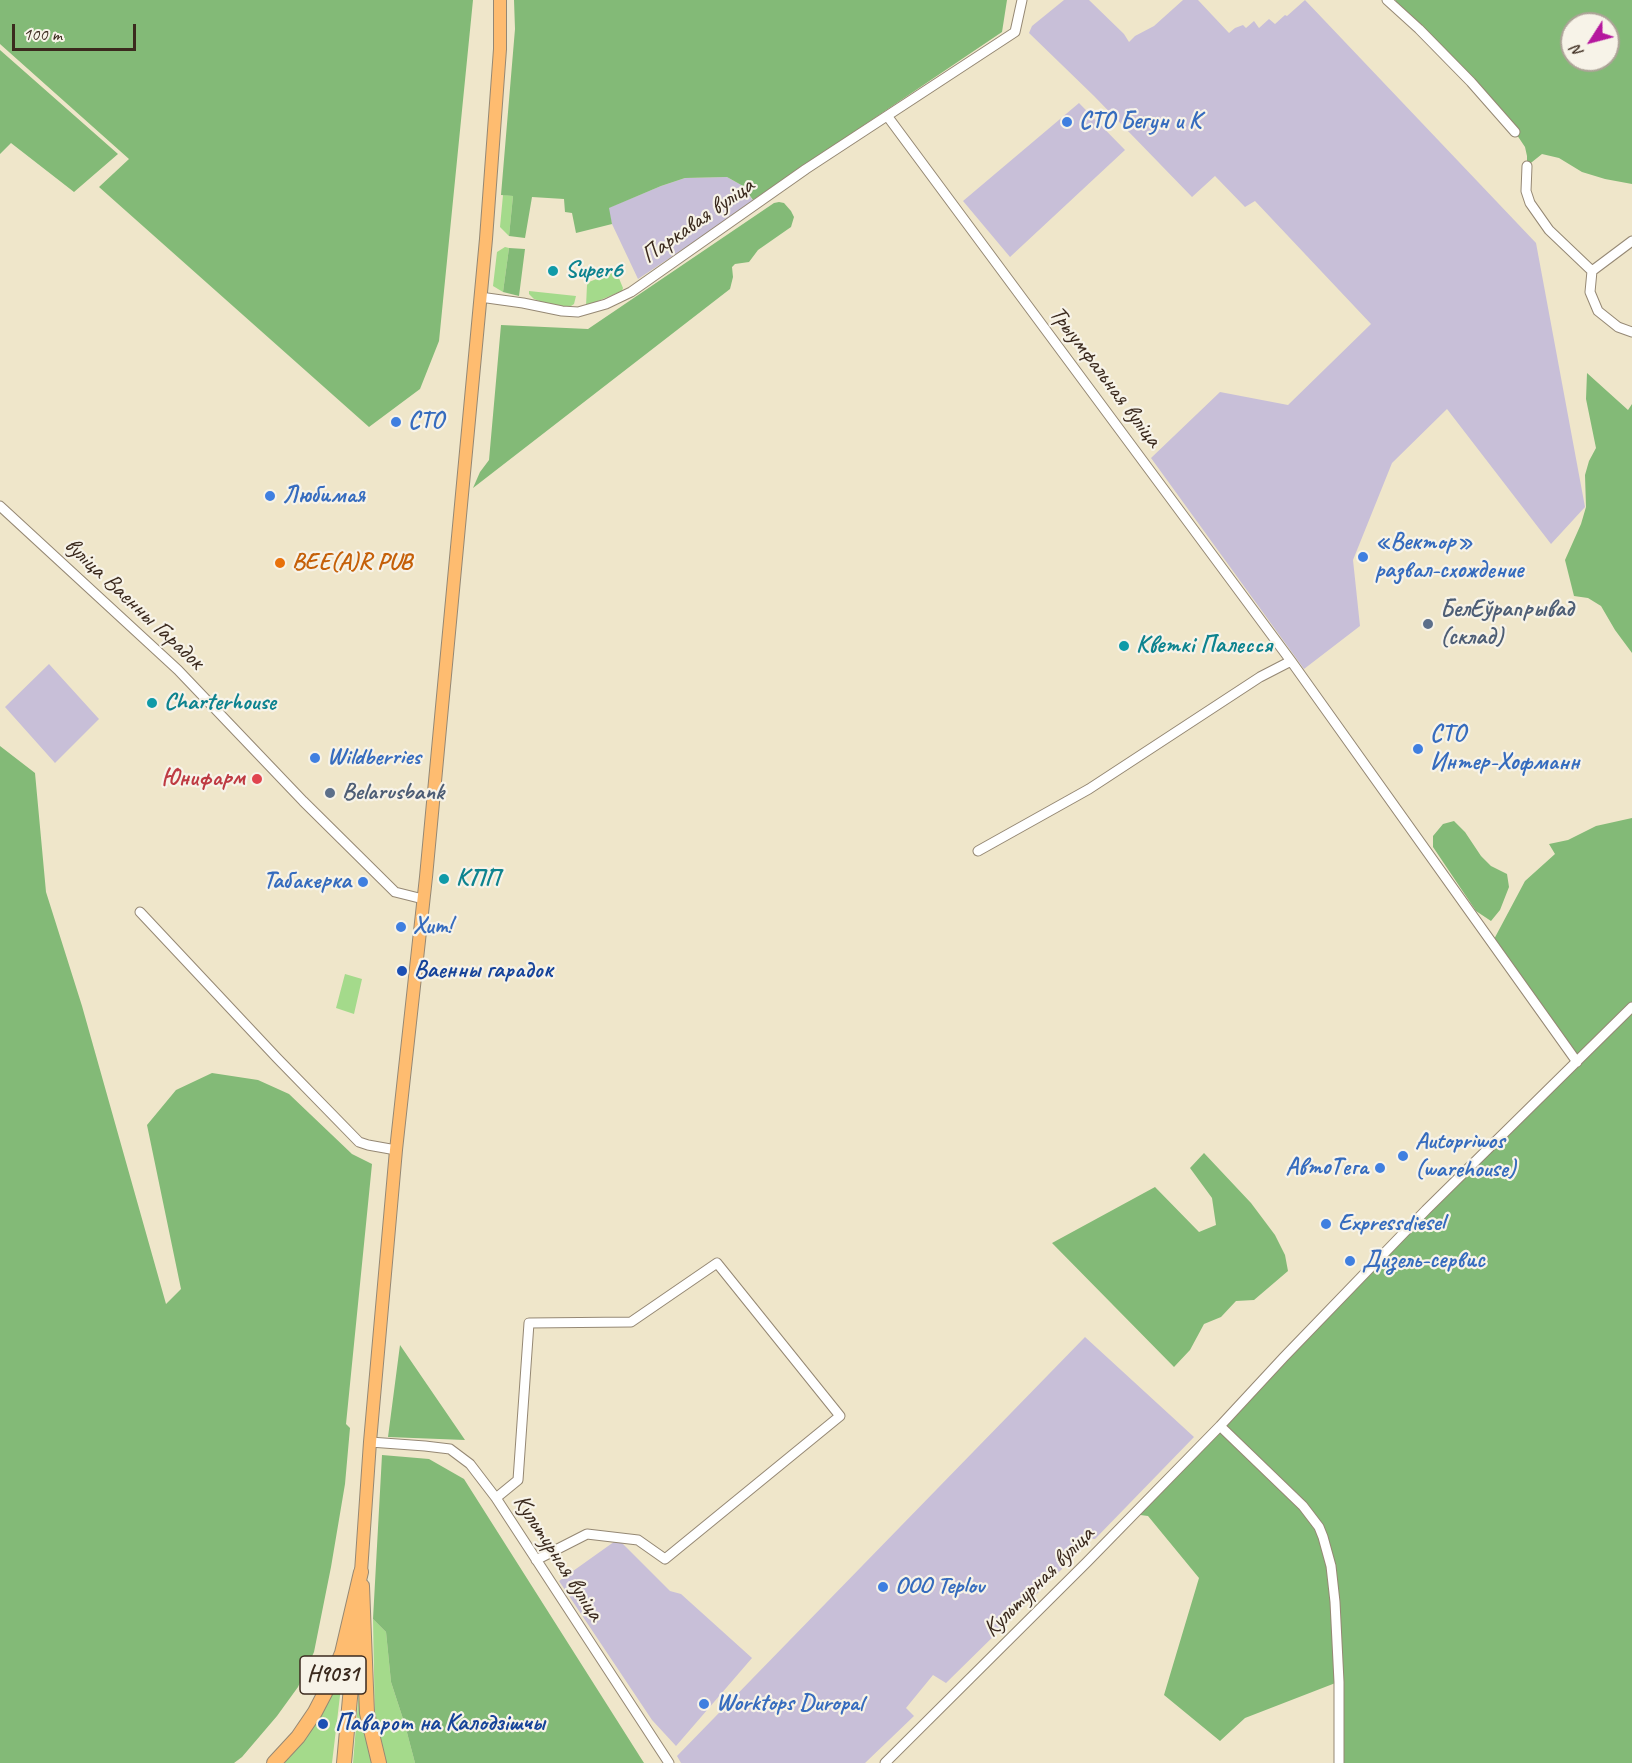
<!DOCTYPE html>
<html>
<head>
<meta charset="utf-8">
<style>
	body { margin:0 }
	#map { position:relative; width:1632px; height:1763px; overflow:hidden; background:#efe6ca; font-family:Caveat,sans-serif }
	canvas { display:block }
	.north { position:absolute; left:1560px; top:12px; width:60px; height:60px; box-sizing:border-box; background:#f7f3e8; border:2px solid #aca397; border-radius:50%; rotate:234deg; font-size:16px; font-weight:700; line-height:24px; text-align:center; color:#3b2a1e }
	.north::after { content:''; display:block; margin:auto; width:21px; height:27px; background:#b5179e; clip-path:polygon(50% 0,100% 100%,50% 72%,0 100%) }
	.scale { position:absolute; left:12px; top:24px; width:124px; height:27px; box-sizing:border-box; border:3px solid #3b2a1e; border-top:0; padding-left:8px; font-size:18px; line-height:21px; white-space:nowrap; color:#3b2a1e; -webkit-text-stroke:4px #f7f3e8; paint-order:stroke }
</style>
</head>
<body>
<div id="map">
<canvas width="1632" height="1763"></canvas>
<div class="north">N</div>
<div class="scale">100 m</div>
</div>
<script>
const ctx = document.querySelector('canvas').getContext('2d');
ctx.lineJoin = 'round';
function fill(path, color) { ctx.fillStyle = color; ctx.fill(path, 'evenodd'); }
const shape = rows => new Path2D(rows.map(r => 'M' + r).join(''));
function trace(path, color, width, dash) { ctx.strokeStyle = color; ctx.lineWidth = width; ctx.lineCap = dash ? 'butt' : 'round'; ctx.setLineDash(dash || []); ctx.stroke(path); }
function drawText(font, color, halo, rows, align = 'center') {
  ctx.font = font + ' Caveat,sans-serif'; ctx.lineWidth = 4.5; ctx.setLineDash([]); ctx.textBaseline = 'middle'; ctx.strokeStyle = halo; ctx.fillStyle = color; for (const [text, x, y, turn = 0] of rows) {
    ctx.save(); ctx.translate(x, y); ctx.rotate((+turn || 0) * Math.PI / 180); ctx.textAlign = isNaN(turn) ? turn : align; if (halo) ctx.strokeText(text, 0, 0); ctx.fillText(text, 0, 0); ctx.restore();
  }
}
fill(shape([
	[1064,0,1089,0,1124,34,1129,42,1135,36,1154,26,1183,0,1198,0,1229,33,1235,28,1243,25,1246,28,1254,21,1259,28,1269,19,1275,24,1285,15,1287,16,1305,0,1536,243,1585,507,1551,544,1447,409,1392,463,1353,560,1360,626,1304,669,1151,458,1220,392,1288,405,1371,324,1255,201,1245,207,1215,176,1192,197,1094,96,1029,33,1032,26],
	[1079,103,1125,150,1010,257,963,201],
	[727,177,743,186,754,202,638,279,612,224,608,208,661,186,685,178],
	[49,664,99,719,55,763,5,707],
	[1085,1337,1194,1437,1095,1539,1084,1539,1080,1537,1065,1554,1062,1569,946,1683,933,1675,906,1708,914,1716,865,1763,681,1763,677,1756],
	[618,1539,670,1591,681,1594,752,1658,676,1746,652,1720,559,1581]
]), '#c8bfd8');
fill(shape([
	[503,195,513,196,509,236,500,227],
	[505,247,509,248,503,292,493,286,497,252],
	[616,271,623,288,622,291,586,306,587,285,589,282],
	[529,291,576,296,574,304,568,308,550,305,534,299,529,294],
	[345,974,362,979,354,1014,336,1008],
	[373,1619,386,1632,391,1682,405,1725,415,1763,386,1763,383,1753,375,1725],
	[344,1662,332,1763,283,1763],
	[360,1678,375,1763,353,1763]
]), '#a4da8b');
fill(shape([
	[0,0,473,0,439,341,420,389,369,427,99,187,129,159,0,44],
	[514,0,1007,0,1002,32,753,200,743,186,727,177,685,178,661,186,609,208,612,224,576,233,572,213,565,212,564,199,532,197,525,238,509,236,513,196,501,195,515,29],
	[1396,0,1632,0,1632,184,1605,179,1582,172,1559,158,1542,154,1527,166,1527,156,1525,147,1515,132,1393,5],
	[1572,24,1608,24,1608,60,1572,60],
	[0,50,118,154,74,192,11,143,0,154],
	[779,202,784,203,791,211,794,217,791,227,758,250,749,262,735,264,732,267,733,277,730,289,473,488,480,472,489,460,501,325,588,329,774,203],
	[509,248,525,249,519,296,503,292],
	[1587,373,1628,410,1632,404,1632,653,1615,630,1601,606,1588,598,1574,596,1565,560,1581,524,1586,507,1585,475,1589,461,1596,448,1586,399],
	[0,746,35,773,46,892,82,1006,166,1304,181,1289,147,1125,176,1090,212,1073,258,1080,289,1094,352,1154,372,1164,346,1424,350,1428,345,1484,331,1567,314,1652,298,1687,277,1716,242,1757,234,1763,0,1763],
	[1632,818,1632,1763,1339,1763,1338,1682,1245,1718,1220,1741,1164,1695,1199,1578,1148,1516,1133,1514,1577,1062,1492,943,1525,881,1555,854,1549,844,1568,840,1596,826],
	[1454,821,1465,832,1481,856,1491,866,1507,874,1509,887,1500,910,1491,921,1476,911,1433,847,1433,836,1443,824],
	[1204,1153,1251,1203,1275,1235,1285,1255,1288,1271,1254,1300,1236,1301,1221,1317,1204,1324,1190,1350,1174,1367,1052,1243,1155,1187,1199,1232,1216,1225,1212,1198,1190,1168],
	[400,1345,465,1440,388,1437],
	[382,1455,429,1459,464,1479,644,1763,415,1763,405,1725,391,1682,386,1632,373,1619]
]), '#83ba77');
const minor = shape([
	[1387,0,1419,29,1471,82,1515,132],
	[888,117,1291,661,1577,1062],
	[1527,166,1526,191,1530,203,1549,230,1592,271],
	[1592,271,1590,292,1598,311,1618,327,1632,332],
	[1592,271,1632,241],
	[480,297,523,303,562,311,578,312,606,304,631,292,806,169,1015,32,1022,0],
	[0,506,178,670,303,801,395,892,423,899],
	[978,851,1089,789,1260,677,1291,661],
	[140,912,277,1058,359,1142,368,1145,396,1150],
	[1220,1426,1303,1506,1319,1527,1323,1537,1331,1566,1335,1602,1339,1682,1339,1763],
	[370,1442,425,1446,450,1449,470,1464,496,1498,669,1763],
	[496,1498,518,1480,529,1323,631,1322,717,1263,840,1416,665,1559,638,1540,587,1534,536,1560],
	[885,1763,1087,1562,1220,1426,1284,1357,1426,1210,1632,1007]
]);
const major = shape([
	[361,1572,370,1442,396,1150,426,877,486,239,500,49,500,0]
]);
const highway = shape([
	[362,1586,367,1713,379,1763],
	[274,1763,298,1737,315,1712,328,1687,342,1653,361,1572],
	[344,1763,357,1622]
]);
trace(minor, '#958874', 11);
trace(major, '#958874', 14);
trace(highway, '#958874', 16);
trace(minor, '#fff', 9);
trace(major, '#febc70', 12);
trace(highway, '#febc70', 14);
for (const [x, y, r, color] of [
	[1067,122,6,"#3f7fe0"],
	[553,271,6,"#0f9aa8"],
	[396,422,6,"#3f7fe0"],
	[270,496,6,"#3f7fe0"],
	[1363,557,6,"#3f7fe0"],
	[280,563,6,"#e8710a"],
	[1428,624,6,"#5c6f8a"],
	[1124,646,6,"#0f9aa8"],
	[152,703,6,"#0f9aa8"],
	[1418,749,6,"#3f7fe0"],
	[315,758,6,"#3f7fe0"],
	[257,779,6,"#e0444e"],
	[330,793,6,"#5c6f8a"],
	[444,879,6,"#0f9aa8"],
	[363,882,6,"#3f7fe0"],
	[401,927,6,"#3f7fe0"],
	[402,971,6,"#1a4fb4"],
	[1403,1156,6,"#3f7fe0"],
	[1380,1168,6,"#3f7fe0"],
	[1326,1224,6,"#3f7fe0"],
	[1350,1261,6,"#3f7fe0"],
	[883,1587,6,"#3f7fe0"],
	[704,1704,6,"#3f7fe0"],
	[323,1724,6,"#1a4fb4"]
]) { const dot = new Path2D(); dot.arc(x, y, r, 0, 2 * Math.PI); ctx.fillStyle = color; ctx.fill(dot); trace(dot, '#f7f3e8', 2); }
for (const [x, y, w] of [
	[333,1675,66]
]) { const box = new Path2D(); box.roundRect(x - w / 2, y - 19, w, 38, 4.5); ctx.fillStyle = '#f7f3e8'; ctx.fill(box); trace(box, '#3b2a1e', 1.5); }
drawText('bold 22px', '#3b2a1e', null, [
	["Н9031",333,1675]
]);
drawText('bold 24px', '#366cbe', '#f7f3e8', [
	["СТО Бегун и К",1079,122],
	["СТО",408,422],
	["Любимая",282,496],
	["«Вектор»",1375,543],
	["развал-схождение",1375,571],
	["СТО",1430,735],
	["Интер-Хофманн",1430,763],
	["Wildberries",327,758],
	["Табакерка",351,882,"right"],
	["Хит!",413,927],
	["Autopriwos",1415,1142],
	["(warehouse)",1415,1170],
	["АвтоТега",1368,1168,"right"],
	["Expressdiesel",1338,1224],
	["Дизель-сервис",1362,1261],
	["OOO Teplov",895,1587],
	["Worktops Duropal",716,1704]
], 'left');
drawText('24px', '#3b2a1e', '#f7f3e8', [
	["Паркавая вуліца",698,221,-35],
	["Трыумфальная вуліца",1105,377,53],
	["вуліца Ваенны Гарадок",134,604,43],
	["Культурная вуліца",558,1558,57],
	["Культурная вуліца",1039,1582,-45]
]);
drawText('bold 24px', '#0d838f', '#f7f3e8', [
	["Super6",565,271],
	["Кветкі Палесся",1136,646],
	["Charterhouse",164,703],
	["КПП",456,879]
], 'left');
drawText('bold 24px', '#c56008', '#f7f3e8', [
	["BEE(A)R PUB",292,563]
], 'left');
drawText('bold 24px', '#4e5e75', '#f7f3e8', [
	["БелЕўрапрывад",1440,610],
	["(склад)",1440,638],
	["Belarusbank",342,793]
], 'left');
drawText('bold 24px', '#be3a42', '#f7f3e8', [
	["Юнифарм",245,779]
], 'right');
drawText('bold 24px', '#164399', '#f7f3e8', [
	["Ваенны гарадок",414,971],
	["Паварот на Калодзішчы",335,1724]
], 'left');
</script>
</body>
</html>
